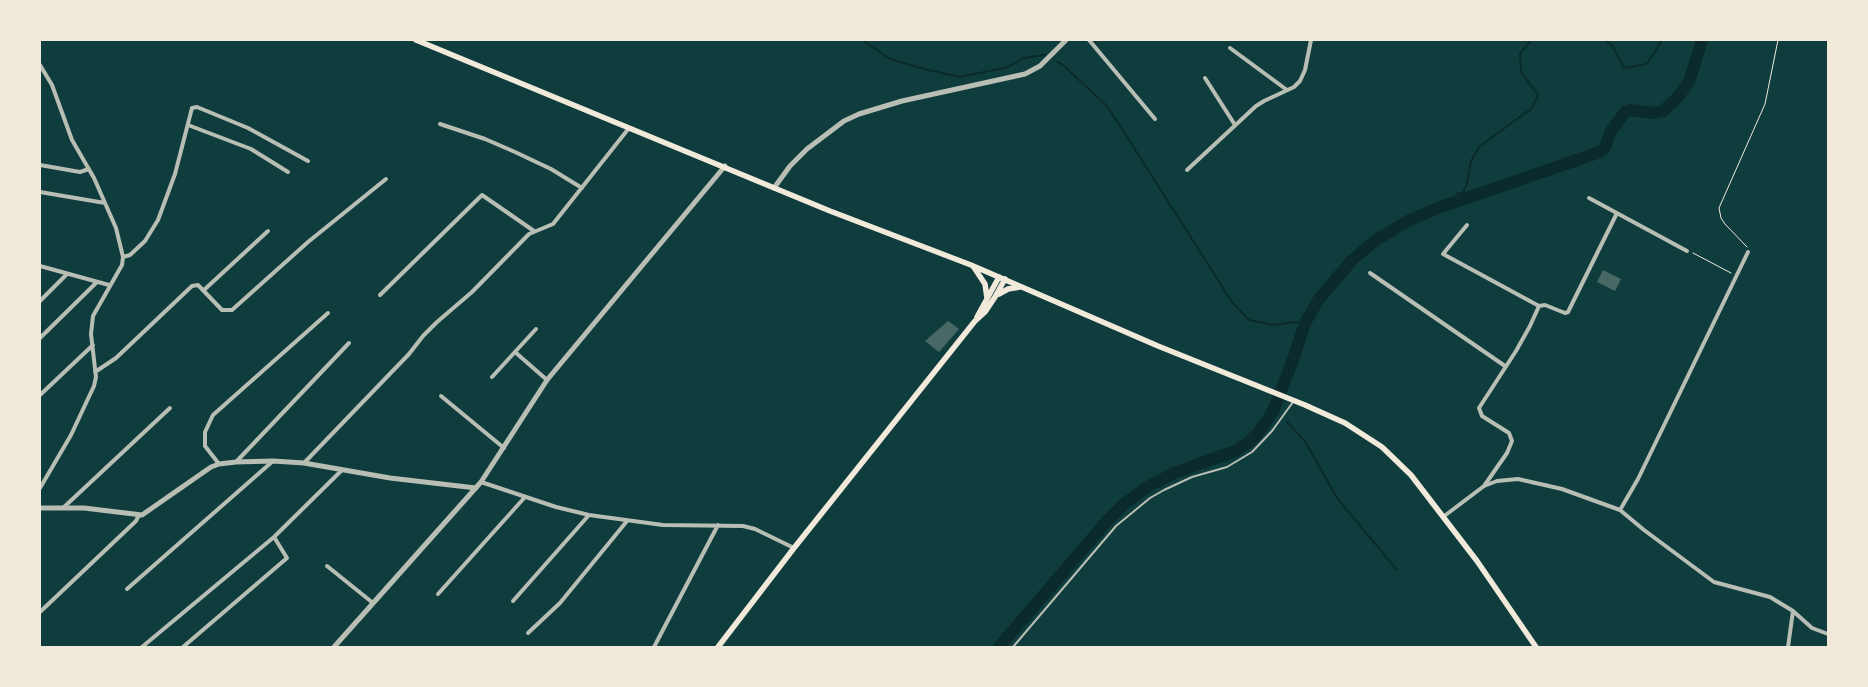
<!DOCTYPE html>
<html>
<head>
<meta charset="utf-8">
<style>
	body { margin:0 }
	#map { position:relative; width:1868px; height:687px; overflow:hidden; background:#0f3d3e; font-family:"PT Serif",serif }
	canvas { display:block }
	.frame { position:absolute; inset:0; border:41px solid #f1e9da; pointer-events:none }
</style>
</head>
<body>
<div id="map">
<canvas width="1868" height="687"></canvas>
<div class="frame"></div>
</div>
<script>
const ctx = document.querySelector('canvas').getContext('2d');
ctx.lineJoin = 'round';
const shape = rows => new Path2D(rows.map(r => 'M' + r).join(''));
function trace(path, color, width, dash) { ctx.strokeStyle = color; ctx.lineWidth = width; ctx.lineCap = dash ? 'butt' : 'round'; ctx.setLineDash(dash || []); ctx.stroke(path); }
function fill(path, color) { ctx.fillStyle = color; ctx.fill(path, 'evenodd'); }
trace(shape([
	[862,40,890,59,928,70,960,77,1008,67,1024,58,1045,55],
	[1605,40,1613,47,1624,68,1647,64,1662,40],
	[1057,62,1062,64,1108,107,1232,302,1249,320,1274,325,1292,322,1305,323],
	[1457,193,1463,193,1467,183,1471,161,1479,147,1532,108,1538,95,1521,72,1520,54,1531,40],
	[1273,411,1278,414],
	[1287,422,1305,441,1337,498,1397,570]
]), '#0a2a2b', 2);
trace(shape([
	[999,647,1107,521,1124,504,1147,487,1174,473,1235,451,1248,443,1259,432,1273,411,1294,357,1305,323,1319,299,1352,260,1376,240,1408,221,1438,208,1600,152,1604,149,1611,131,1625,112,1630,110,1654,113,1663,111,1677,98,1689,82,1702,40]
]), '#0a2a2b', 12);
fill(shape([
	[1603,270,1621,279,1615,291,1597,282],
	[948,321,959,329,939,352,925,341]
]), '#486865');
trace(shape([
	[1747,247,1725,224,1721,218,1719,208,1765,104,1778,40],
	[1693,253,1731,273]
]), '#f1e9da', 1);
trace(shape([
	[1013,647,1116,526,1150,498,1164,490,1192,477,1227,467,1252,452,1272,431,1293,402]
]), '#b8beb3', 2);
trace(shape([
	[1089,40,1155,119],
	[1230,48,1287,90],
	[40,65,52,85,72,140,94,178,116,228,123,257,122,265,93,316,91,334,96,377,94,386,71,435,40,488],
	[1205,78,1235,125],
	[440,124,485,139,515,152,551,169,582,188],
	[188,125,251,149,288,172],
	[40,165,80,172,89,169],
	[1187,170,1256,106,1264,101,1294,87,1300,81,1305,70,1311,40],
	[40,192,105,203],
	[1589,198,1687,251],
	[1467,225,1443,254,1539,306],
	[123,257,130,255,145,241,158,220,175,174,192,108,197,107,248,128,308,161],
	[40,266,109,285],
	[1370,273,1505,366],
	[204,290,268,231],
	[380,295,482,195,534,231],
	[40,301,67,274],
	[40,338,97,282],
	[515,352,547,380],
	[95,372,116,358,192,286,198,285,222,310,232,310,308,242,386,179],
	[492,377,536,329],
	[40,395,93,345],
	[441,396,504,448],
	[236,462,349,343],
	[304,463,409,354,423,336,437,322,472,292,529,234,553,224,629,128],
	[219,464,205,446,205,432,213,415,328,313],
	[481,482,556,507,589,515,663,525,743,526,755,529,794,548],
	[1484,486,1507,453,1512,441,1509,433,1482,416,1479,408,1516,351,1530,326,1539,306,1545,305,1565,313,1568,312,1617,213],
	[63,508,170,408],
	[1620,510,1638,479,1748,252],
	[1443,517,1484,486,1497,481,1518,479,1562,489,1620,510,1644,530,1714,582,1770,597,1793,611,1812,628,1828,634],
	[327,566,373,603],
	[127,589,273,461],
	[438,594,525,497],
	[513,601,589,515],
	[40,612,136,521,139,515],
	[528,633,560,603,627,521],
	[142,647,274,537,342,470],
	[183,647,287,558,274,537],
	[654,647,718,525],
	[1788,647,1793,611]
]), '#b8beb3', 4);
trace(shape([
	[774,188,790,166,807,149,844,121,859,114,902,101,1025,74,1040,66,1066,40],
	[40,508,84,508,142,515,211,467,219,464,236,462,273,461,304,463,390,478,476,488],
	[334,647,481,482,547,380,725,166]
]), '#b8beb3', 5);
trace(shape([
	[416,40,830,211,971,265,1158,346,1305,405,1345,423,1382,447,1411,475,1477,561,1536,647],
	[973,266,985,284,987,298],
	[999,294,1008,289,1020,287],
	[977,317,999,277],
	[718,647,794,548,975,321,985,312,995,297,1005,279]
]), '#f1e9da', 5.5);
</script>
</body>
</html>
